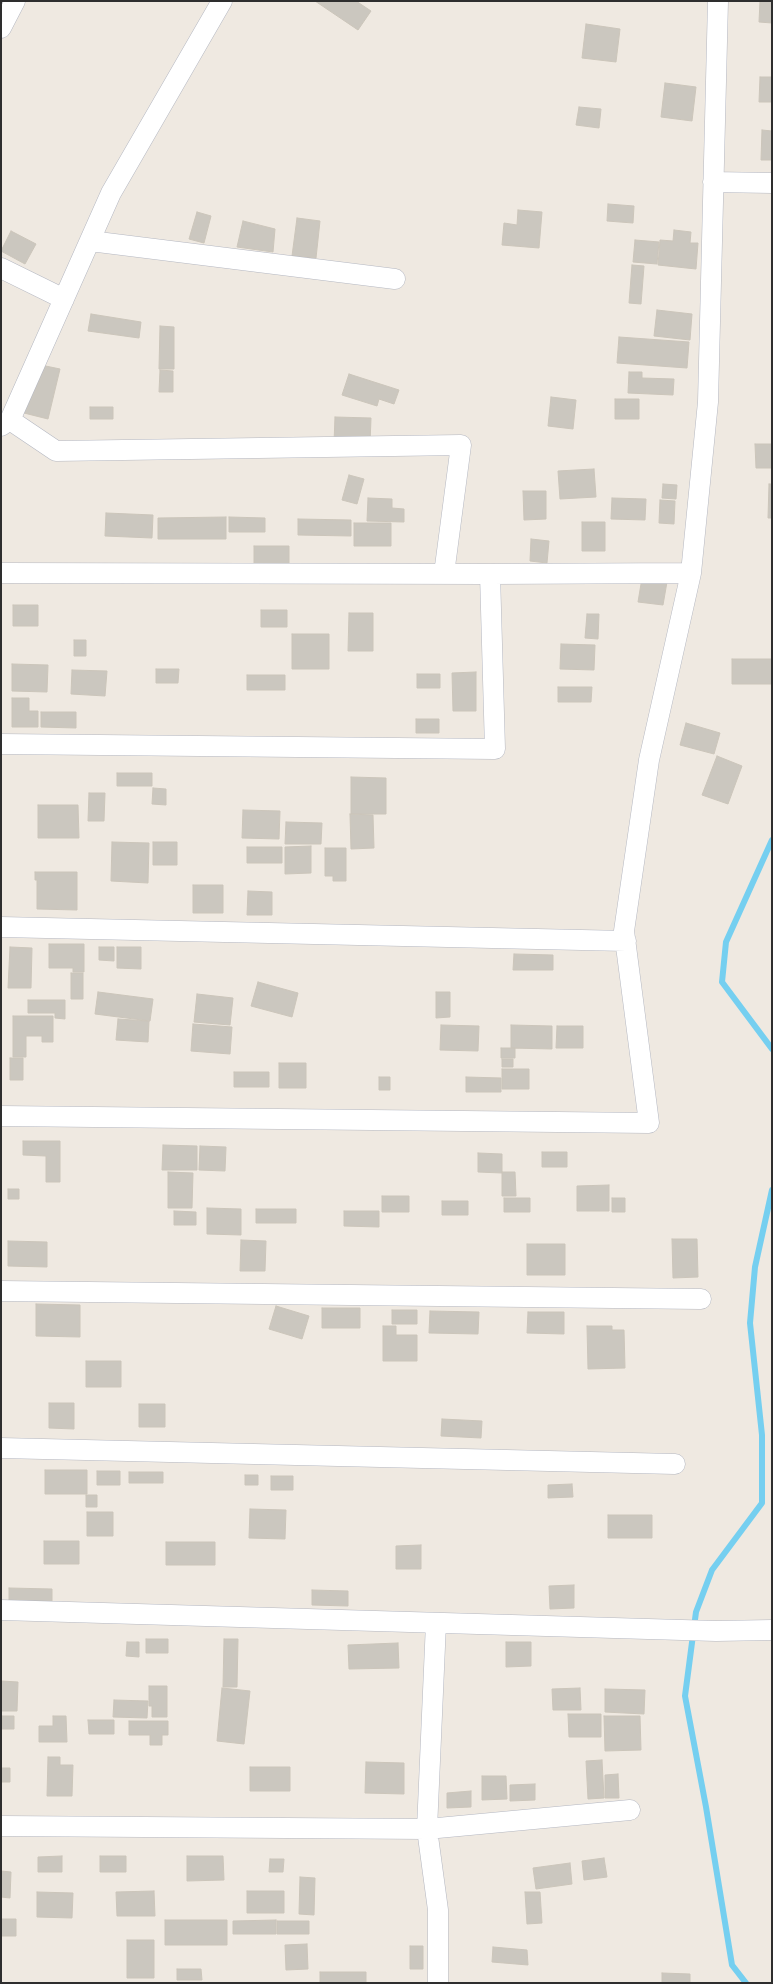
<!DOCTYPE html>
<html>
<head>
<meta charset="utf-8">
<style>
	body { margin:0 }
	#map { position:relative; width:773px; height:1984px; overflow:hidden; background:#efe9e1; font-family:"Roboto Condensed",sans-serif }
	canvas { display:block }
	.frame { position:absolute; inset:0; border:2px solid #2e2e2e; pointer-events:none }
</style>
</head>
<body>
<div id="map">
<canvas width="773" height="1984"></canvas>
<div class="frame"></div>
</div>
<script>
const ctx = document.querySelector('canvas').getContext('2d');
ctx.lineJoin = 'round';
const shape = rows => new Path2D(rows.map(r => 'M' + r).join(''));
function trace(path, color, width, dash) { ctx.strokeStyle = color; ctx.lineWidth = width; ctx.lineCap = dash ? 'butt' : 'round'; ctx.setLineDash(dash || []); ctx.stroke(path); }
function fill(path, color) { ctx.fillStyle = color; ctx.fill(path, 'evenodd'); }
trace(shape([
	[772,840,726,942,722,982,772,1049],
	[746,1983,732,1965,706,1807,685,1696,696,1612,712,1570,762,1503,762,1435,750,1323,755,1267,772,1190]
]), '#75cff0', 6);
const building = shape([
	[315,1,356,1,371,11,358,30,315,1],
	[760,1,772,1,772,23,759,22,760,1],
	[586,24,620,29,616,62,582,58,586,24],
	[760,77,772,77,772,102,759,102,760,77],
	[665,83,696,87,692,121,661,117,665,83],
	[579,107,601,109,599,128,576,125,579,107],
	[762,130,772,131,772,160,761,160,762,130],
	[608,204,634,206,633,223,607,221,608,204],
	[518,210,542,212,539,248,502,245,504,223,517,225,518,210],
	[197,212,211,216,204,243,189,239,197,212],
	[297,218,320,221,316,258,292,256,297,218],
	[243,221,275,229,273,252,237,247,243,221],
	[674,230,691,232,690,243,698,243,696,269,658,265,660,240,673,241,674,230],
	[11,231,36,244,25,264,1,251,11,231],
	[635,240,659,242,657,264,633,262,635,240],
	[632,265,644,266,641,304,629,303,632,265],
	[657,310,692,314,690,340,654,336,657,310],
	[91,314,141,322,139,338,88,331,91,314],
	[160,326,174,327,174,369,159,369,160,326],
	[619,337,689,342,687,368,617,363,619,337],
	[36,364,60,369,48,419,24,413,36,364],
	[160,370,173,371,173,392,159,392,160,370],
	[629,372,642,372,642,378,674,379,673,395,628,393,629,372],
	[349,374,399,390,394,404,379,399,377,406,342,395,349,374],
	[551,397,576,400,573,429,548,426,551,397],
	[615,399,639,399,639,419,615,419,615,399],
	[90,407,113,407,113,419,90,419,90,407],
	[335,417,371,418,370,444,334,443,335,417],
	[755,444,772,444,772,468,756,468,755,444],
	[594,469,596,497,560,499,558,471,594,469],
	[349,475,364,479,357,504,342,500,349,475],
	[663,484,677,485,676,499,662,498,663,484],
	[769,484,772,484,772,518,768,518,769,484],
	[523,491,546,491,546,519,524,520,523,491],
	[368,498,392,499,392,508,404,509,404,522,367,521,368,498],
	[612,498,646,499,645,520,611,519,612,498],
	[660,500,675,501,674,524,659,523,660,500],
	[106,513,153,515,152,538,105,536,106,513],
	[226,517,226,539,158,539,158,518,226,517],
	[229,517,265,518,265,532,229,532,229,517],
	[298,519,351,520,351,536,298,535,298,519],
	[582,522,605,522,605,551,582,551,582,522],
	[354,523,391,523,391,546,354,546,354,523],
	[531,539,549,541,547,563,530,561,531,539],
	[254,546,289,546,289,569,254,569,254,546],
	[642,578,667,582,663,605,638,602,642,578],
	[13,605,38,605,38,626,13,626,13,605],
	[261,610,287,610,287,627,261,627,261,610],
	[349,613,373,613,373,651,348,651,349,613],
	[587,614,599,614,598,639,585,638,587,614],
	[292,634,329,634,329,669,292,669,292,634],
	[74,640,86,640,86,656,74,656,74,640],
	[561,644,595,645,594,670,560,669,561,644],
	[732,659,772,659,772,684,732,684,732,659],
	[12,664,48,665,47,692,12,691,12,664],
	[156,669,179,669,178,683,156,683,156,669],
	[72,670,107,671,105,696,71,694,72,670],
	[476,672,476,711,453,711,452,673,476,672],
	[417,674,440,674,440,688,417,688,417,674],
	[247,675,285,675,285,690,247,690,247,675],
	[558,687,592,687,591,702,558,702,558,687],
	[12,698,29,698,29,711,38,711,38,727,12,727,12,698],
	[41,712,76,712,76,728,41,727,41,712],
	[416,719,439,719,439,733,416,733,416,719],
	[686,723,720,733,714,754,680,745,686,723],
	[717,756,742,766,728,804,702,795,717,756],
	[117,773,152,773,152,786,117,786,117,773],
	[351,777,386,778,386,814,351,814,351,777],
	[153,788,166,789,166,805,152,804,153,788],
	[89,793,105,793,104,821,88,821,89,793],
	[38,805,78,805,79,838,38,838,38,805],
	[243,810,280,811,279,839,242,838,243,810],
	[350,814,373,815,374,848,351,849,350,814],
	[286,822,322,823,321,844,285,844,286,822],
	[112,842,149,843,148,883,111,881,112,842],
	[153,842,177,842,177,865,153,865,153,842],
	[311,846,311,873,285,874,285,847,311,846],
	[247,847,282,847,282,863,247,863,247,847],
	[325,848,346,848,346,881,333,881,333,876,325,876,325,848],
	[35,872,77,872,77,910,37,909,37,880,35,880,35,872],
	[193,885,223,885,223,913,193,913,193,885],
	[248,891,272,892,272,915,247,915,248,891],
	[49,944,84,944,84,972,73,972,73,968,49,968,49,944],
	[10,947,32,948,31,988,8,988,10,947],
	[99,947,114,947,114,961,99,960,99,947],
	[117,947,141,947,141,969,117,968,117,947],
	[514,954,553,955,553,970,513,970,514,954],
	[71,973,83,973,83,999,71,999,71,973],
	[258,982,298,993,292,1017,251,1006,258,982],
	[98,992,153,999,150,1021,95,1014,98,992],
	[436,992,450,992,450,1017,436,1018,436,992],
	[197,994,233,998,230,1025,194,1022,197,994],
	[28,1000,65,1000,65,1019,55,1018,55,1013,28,1013,28,1000],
	[13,1016,53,1016,53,1042,42,1042,42,1036,26,1036,26,1057,13,1057,13,1016],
	[118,1019,149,1021,148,1042,116,1040,118,1019],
	[193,1024,232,1027,230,1054,191,1051,193,1024],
	[441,1025,479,1026,478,1051,440,1050,441,1025],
	[511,1025,552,1026,552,1049,511,1048,511,1025],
	[557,1026,583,1026,583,1048,556,1048,557,1026],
	[501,1048,515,1048,515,1058,501,1058,501,1048],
	[10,1058,23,1058,23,1080,10,1080,10,1058],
	[502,1059,513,1059,513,1067,502,1067,502,1059],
	[279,1063,306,1063,306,1088,279,1088,279,1063],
	[502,1069,529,1069,529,1089,502,1089,502,1069],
	[234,1072,269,1072,269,1087,234,1087,234,1072],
	[379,1077,390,1077,390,1090,379,1090,379,1077],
	[466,1077,501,1078,501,1092,466,1092,466,1077],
	[23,1141,60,1141,60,1182,46,1182,46,1156,23,1155,23,1141],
	[163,1145,197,1146,197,1170,162,1170,163,1145],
	[200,1146,226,1147,225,1171,199,1170,200,1146],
	[542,1152,567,1152,567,1167,542,1167,542,1152],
	[478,1153,502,1154,502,1173,478,1172,478,1153],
	[168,1172,193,1173,192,1208,168,1208,168,1172],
	[502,1172,515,1172,516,1196,502,1196,502,1172],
	[609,1185,609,1211,577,1211,577,1186,609,1185],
	[8,1189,19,1189,19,1199,8,1199,8,1189],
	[382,1196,409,1196,409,1212,382,1212,382,1196],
	[504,1198,530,1198,530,1212,504,1212,504,1198],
	[612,1198,625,1198,625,1212,612,1212,612,1198],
	[442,1201,468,1201,468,1215,442,1215,442,1201],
	[207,1208,241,1209,241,1235,207,1234,207,1208],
	[256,1209,296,1209,296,1223,256,1223,256,1209],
	[174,1211,196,1212,196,1225,174,1225,174,1211],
	[344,1211,379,1211,379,1227,344,1226,344,1211],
	[672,1239,697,1239,698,1277,673,1278,672,1239],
	[241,1240,266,1241,265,1271,240,1271,241,1240],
	[8,1241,47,1242,47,1267,8,1266,8,1241],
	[527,1244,565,1244,565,1275,527,1275,527,1244],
	[36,1304,80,1305,80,1337,36,1336,36,1304],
	[276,1306,309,1316,302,1339,269,1329,276,1306],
	[322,1308,360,1308,360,1328,322,1328,322,1308],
	[392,1310,417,1310,417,1324,392,1324,392,1310],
	[430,1311,479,1312,478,1334,429,1333,430,1311],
	[528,1312,564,1312,564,1334,527,1333,528,1312],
	[383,1326,396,1326,396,1335,417,1335,417,1361,383,1361,383,1326],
	[587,1326,612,1326,612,1330,624,1330,625,1368,588,1369,587,1326],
	[86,1361,121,1361,121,1387,86,1387,86,1361],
	[49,1403,74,1403,74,1429,49,1428,49,1403],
	[139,1404,165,1404,165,1427,139,1427,139,1404],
	[442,1419,482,1421,481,1438,441,1436,442,1419],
	[45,1470,87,1470,87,1494,45,1494,45,1470],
	[97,1471,120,1471,120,1485,97,1485,97,1471],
	[129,1472,163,1472,163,1483,129,1483,129,1472],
	[245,1475,258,1475,258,1485,245,1485,245,1475],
	[271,1476,293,1476,293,1490,271,1490,271,1476],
	[572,1484,573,1497,548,1498,548,1485,572,1484],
	[86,1495,97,1495,97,1507,86,1507,86,1495],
	[250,1509,286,1510,285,1539,249,1538,250,1509],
	[87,1512,113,1512,113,1536,87,1536,87,1512],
	[608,1515,652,1515,652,1538,608,1538,608,1515],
	[44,1541,79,1541,79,1564,44,1564,44,1541],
	[166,1542,215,1542,215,1565,166,1565,166,1542],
	[421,1545,421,1569,396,1569,396,1546,421,1545],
	[574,1585,574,1608,550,1609,549,1586,574,1585],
	[9,1588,52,1589,52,1604,9,1603,9,1588],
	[312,1590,348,1591,348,1606,312,1605,312,1590],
	[146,1639,168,1639,168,1653,146,1653,146,1639],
	[224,1639,238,1639,237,1687,223,1687,224,1639],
	[127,1642,139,1642,139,1657,126,1656,127,1642],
	[506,1642,531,1642,531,1666,506,1667,506,1642],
	[398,1643,399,1668,349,1669,348,1645,398,1643],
	[1,1681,18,1682,17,1711,1,1711,1,1681],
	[149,1686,167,1686,167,1717,152,1717,152,1706,149,1706,149,1686],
	[222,1688,250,1691,244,1744,217,1741,222,1688],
	[580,1688,581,1710,553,1710,552,1689,580,1688],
	[605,1689,645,1690,644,1714,605,1712,605,1689],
	[114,1700,148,1701,147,1718,113,1717,114,1700],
	[568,1714,601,1714,601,1737,569,1737,568,1714],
	[2,1716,14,1716,14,1729,2,1729,2,1716],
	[53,1716,66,1716,67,1742,39,1742,39,1726,53,1726,53,1716],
	[604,1716,640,1716,641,1750,605,1751,604,1716],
	[88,1720,114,1720,114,1734,89,1734,88,1720],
	[129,1721,168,1721,168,1735,162,1735,162,1745,150,1745,150,1735,129,1735,129,1721],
	[48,1757,60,1757,60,1765,73,1765,72,1796,47,1796,48,1757],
	[602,1760,604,1798,588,1799,586,1761,602,1760],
	[366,1762,404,1763,404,1794,365,1793,366,1762],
	[250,1767,290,1767,290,1791,250,1791,250,1767],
	[1,1768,10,1768,10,1782,1,1782,1,1768],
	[618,1774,619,1798,605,1798,605,1775,618,1774],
	[482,1776,506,1776,507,1799,482,1800,482,1776],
	[535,1784,535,1800,510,1801,510,1785,535,1784],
	[471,1791,471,1807,447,1808,447,1793,471,1791],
	[62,1856,62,1872,38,1872,38,1857,62,1856],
	[100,1856,126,1856,126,1872,100,1872,100,1856],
	[187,1856,223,1856,224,1880,187,1881,187,1856],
	[604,1858,607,1877,584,1880,582,1861,604,1858],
	[270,1859,284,1859,283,1872,269,1872,270,1859],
	[570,1863,572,1884,536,1889,533,1868,570,1863],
	[1,1871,11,1872,10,1898,1,1897,1,1871],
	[300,1877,315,1878,314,1915,299,1914,300,1877],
	[154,1891,155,1916,117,1916,116,1892,154,1891],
	[247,1891,284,1891,284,1913,247,1913,247,1891],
	[37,1892,73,1893,72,1918,37,1917,37,1892],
	[525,1892,540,1892,542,1923,527,1924,525,1892],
	[1,1919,16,1919,16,1936,1,1936,1,1919],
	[165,1920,227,1920,227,1945,165,1945,165,1920],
	[276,1920,276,1934,233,1934,233,1921,276,1920],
	[277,1921,309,1921,309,1934,277,1934,277,1921],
	[127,1940,154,1940,154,1978,127,1978,127,1940],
	[307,1944,308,1969,286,1970,285,1945,307,1944],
	[410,1946,423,1946,423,1969,410,1969,410,1946],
	[493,1947,527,1950,528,1965,492,1962,493,1947],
	[177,1969,201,1969,202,1980,177,1980,177,1969],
	[320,1972,366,1972,366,1983,320,1983,320,1972],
	[662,1973,690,1974,690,1983,662,1983,662,1973]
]);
fill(building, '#cbc7bf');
trace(building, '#cbc5ba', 1);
const minor = shape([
	[1,28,15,1],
	[713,182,772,183],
	[90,241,395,279],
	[1,268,64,299],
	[10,420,56,451,461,445,444,574],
	[1,426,10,420,111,193,222,1],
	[1,573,490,574,691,573],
	[1,744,495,749,490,574],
	[1,927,626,941],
	[1,1116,649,1123,624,931,649,760,691,573,708,402,718,1],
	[1,1291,701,1299],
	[1,1448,675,1464],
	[1,1610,716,1631,772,1630],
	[436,1623,427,1829,438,1910,438,1983],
	[1,1826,427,1829,630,1810]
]);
trace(minor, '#b4b7c1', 21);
trace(minor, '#fff', 20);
</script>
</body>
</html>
